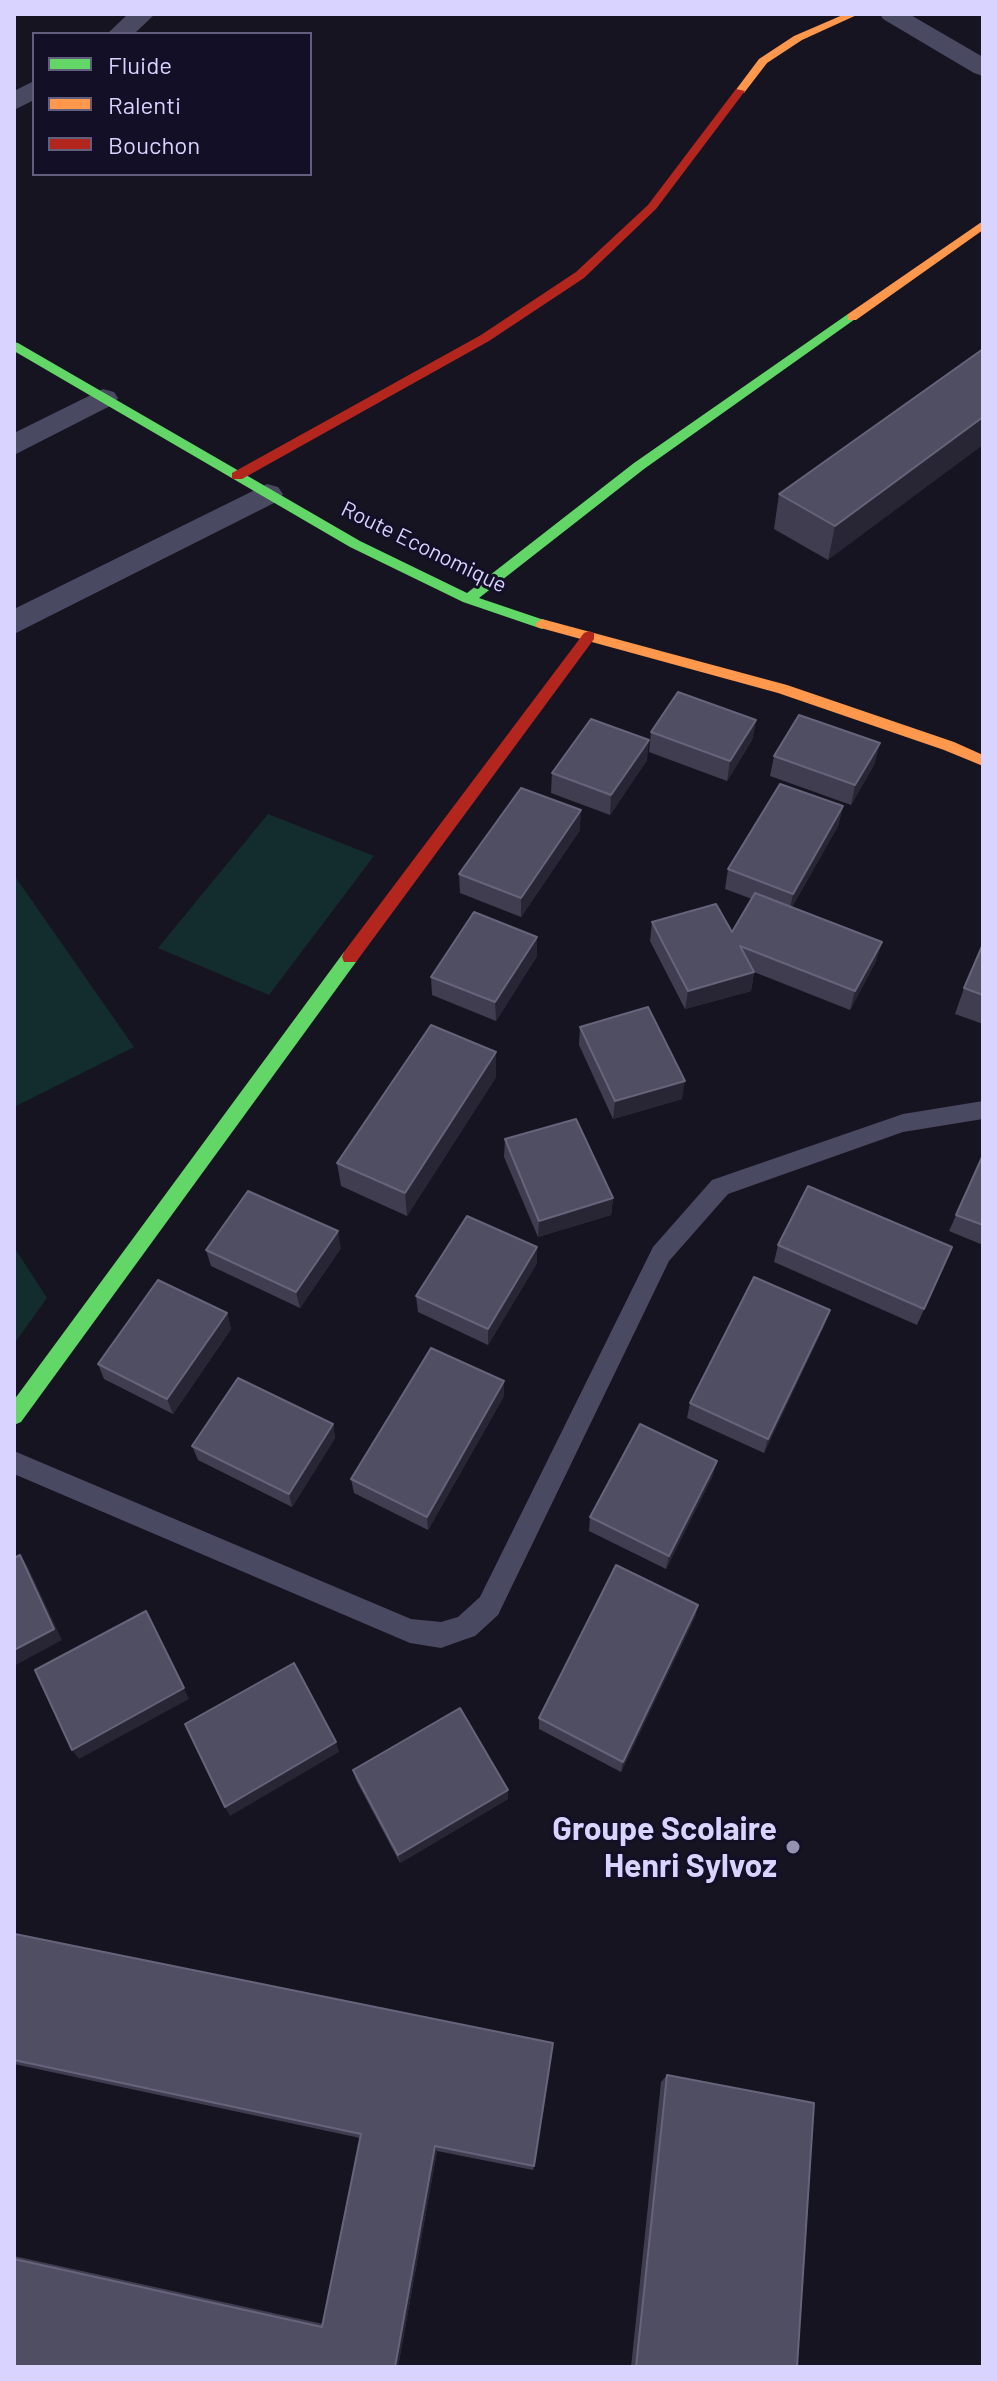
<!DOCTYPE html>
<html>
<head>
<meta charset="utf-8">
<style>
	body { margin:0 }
	#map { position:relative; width:997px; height:2381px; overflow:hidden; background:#161421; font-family:Barlow,sans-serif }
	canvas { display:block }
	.frame { position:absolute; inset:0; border:16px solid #d9d4ff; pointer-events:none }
	.legend { position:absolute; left:32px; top:32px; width:280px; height:144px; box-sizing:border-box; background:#130f26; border:2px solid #625e7d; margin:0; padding:10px 14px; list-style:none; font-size:24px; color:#d9d4ff }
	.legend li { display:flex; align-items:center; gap:16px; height:40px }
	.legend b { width:40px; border:2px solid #625e7d }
</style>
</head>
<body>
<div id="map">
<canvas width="997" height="2381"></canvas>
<div class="frame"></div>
<ul class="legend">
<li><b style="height:10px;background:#63d668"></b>Fluide</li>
<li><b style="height:10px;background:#ff974d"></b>Ralenti</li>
<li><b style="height:10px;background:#b3261e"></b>Bouchon</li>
</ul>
</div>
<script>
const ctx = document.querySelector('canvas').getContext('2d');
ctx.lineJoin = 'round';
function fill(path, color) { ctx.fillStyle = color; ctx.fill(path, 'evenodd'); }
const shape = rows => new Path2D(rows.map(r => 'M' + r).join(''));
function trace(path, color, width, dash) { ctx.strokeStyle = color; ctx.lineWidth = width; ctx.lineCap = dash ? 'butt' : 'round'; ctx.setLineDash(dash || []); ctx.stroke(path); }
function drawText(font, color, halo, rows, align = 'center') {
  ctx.font = font + ' Barlow,sans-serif'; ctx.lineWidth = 6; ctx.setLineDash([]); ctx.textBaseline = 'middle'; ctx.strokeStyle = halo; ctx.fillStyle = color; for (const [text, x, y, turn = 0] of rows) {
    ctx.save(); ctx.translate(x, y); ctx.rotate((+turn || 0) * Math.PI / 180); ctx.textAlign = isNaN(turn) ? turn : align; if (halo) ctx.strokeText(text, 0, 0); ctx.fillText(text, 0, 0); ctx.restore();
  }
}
fill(shape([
	[268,814,374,856,269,995,158,948],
	[14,875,134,1047,14,1107],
	[14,1247,47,1298,14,1344]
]), '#132c2d');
fill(shape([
	[983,1101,983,1119,903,1132,728,1194,669,1261,498,1615,475,1636,466,1639,441,1648,410,1643,14,1474,14,1451,411,1619,441,1622,458,1617,480,1597,653,1247,712,1180,903,1114,983,1101]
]), '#4a4962');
fill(shape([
	[128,14,155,14,134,34,107,34,128,14],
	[880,14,909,14,983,57,983,76,974,73,883,19,880,14],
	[34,81,34,100,14,110,14,91,34,81],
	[103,389,114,392,118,398,114,404,14,455,14,433,103,389],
	[267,484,278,487,283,494,278,501,14,634,14,609,267,484]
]), '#4a4962');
fill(shape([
	[848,314,858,317,644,469,479,598,547,621,549,624,542,629,463,602,350,547,14,351,14,342,18,343,360,541,467,593,634,463,848,314],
	[350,951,356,952,358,957,356,962,21,1422,14,1425,14,1400,344,952,350,951]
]), '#63d668');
fill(shape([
	[845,14,859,14,802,40,767,63,744,93,736,93,735,91,759,59,794,36,845,14],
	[983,221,983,230,856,320,848,320,848,314,983,221],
	[542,619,787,685,954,742,983,755,983,766,944,750,778,693,537,627,535,624,542,619]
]), '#ff974d');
fill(shape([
	[736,89,745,91,656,209,584,278,489,341,242,479,232,479,232,473,481,335,576,272,648,205,736,89],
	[589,631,594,633,594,639,356,962,344,962,342,957,344,952,584,633,589,631]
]), '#b3261e');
fill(shape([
	[983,349,828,560,774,529,779,494],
	[756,720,752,740,727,781,649,752,651,732],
	[774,756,875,763,851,805,770,776],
	[647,760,610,815,551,793,552,773],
	[843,806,838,826,792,907,876,961,850,1010,754,972,751,991,685,1009,650,941,652,922,732,932,752,899,725,889,728,869],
	[580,830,521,917,460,893,459,874],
	[983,944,983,1024,955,1014,964,988],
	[537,956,496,1021,432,995,431,977],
	[580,1027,682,1099,613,1119,579,1045],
	[496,1077,407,1216,341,1186,337,1163],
	[505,1139,613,1198,611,1215,538,1237,504,1157],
	[983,1155,983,1245,949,1231],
	[778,1245,952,1247,917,1325,774,1262],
	[537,1247,537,1263,488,1345,418,1312,416,1296],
	[341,1248,300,1308,211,1266,206,1250],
	[830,1310,824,1326,764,1453,687,1418,690,1403],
	[227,1313,231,1329,173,1414,104,1379,98,1364],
	[504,1381,504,1396,428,1530,354,1493,351,1479],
	[333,1424,335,1438,292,1507,198,1460,192,1446],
	[713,1475,666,1569,589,1531,590,1517],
	[698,1605,695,1617,621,1772,539,1729,539,1718],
	[353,1770,508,1790,508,1799,400,1863,356,1780],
	[14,1937,534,2166,533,2170,437,2151,398,2367,14,2367,14,2256,323,2324,360,2138,14,2064],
	[667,2075,797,2367,631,2367,661,2082]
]), '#403d50');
fill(shape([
	[983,417,983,445,828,560,835,526],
	[756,720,752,740,727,781,730,761],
	[649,740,647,760,610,815,611,795],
	[880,743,875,763,851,805,855,785],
	[843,806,838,826,789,913,793,894],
	[581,810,580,830,521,917,521,898],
	[537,937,537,956,496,1021,495,1002],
	[882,942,876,961,850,1010,855,991],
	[754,972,751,991,685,1009,688,991],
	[496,1052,496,1077,407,1216,405,1193],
	[685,1081,682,1099,613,1119,615,1101],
	[613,1198,611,1215,538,1237,539,1221],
	[338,1231,341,1248,300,1308,296,1292],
	[537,1247,537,1263,488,1345,488,1329],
	[830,1310,824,1326,764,1453,768,1439],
	[227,1313,231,1329,173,1414,167,1399],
	[504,1381,504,1396,428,1530,427,1517],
	[333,1424,335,1438,292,1507,289,1494],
	[717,1461,713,1475,666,1569,669,1556],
	[20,1555,28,1567,62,1640,14,1666],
	[698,1605,695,1617,621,1772,623,1762],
	[146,1611,189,1699,79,1759,72,1750],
	[336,1742,339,1752,230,1816,225,1807],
	[508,1790,508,1799,400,1863,398,1855],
	[435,2146,437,2151,398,2367,395,2367]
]), '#282635');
const building = shape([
	[983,349,983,417,835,526,779,494,983,349],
	[678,692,756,720,730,761,651,732,678,692],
	[799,715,880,743,855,785,774,756,799,715],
	[591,719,649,740,611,795,552,773,591,719],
	[780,784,843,806,793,894,728,869,780,784],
	[521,788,581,810,521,898,459,874,521,788],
	[755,893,882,942,855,991,740,946,754,972,688,991,652,922,716,904,732,932,755,893],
	[474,912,537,937,495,1002,431,977,474,912],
	[983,944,983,995,964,988,983,944],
	[648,1007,685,1081,615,1101,580,1027,648,1007],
	[431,1025,496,1052,405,1193,337,1163,431,1025],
	[576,1119,613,1198,539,1221,505,1139,576,1119],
	[983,1155,983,1225,956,1215,983,1155],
	[808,1186,952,1247,924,1309,778,1245,808,1186],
	[248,1191,338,1231,296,1292,206,1250,248,1191],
	[467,1216,537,1247,488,1329,416,1296,467,1216],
	[754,1277,830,1310,768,1439,690,1403,754,1277],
	[158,1280,227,1313,167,1399,98,1364,158,1280],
	[431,1348,504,1381,427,1517,351,1479,431,1348],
	[238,1378,333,1424,289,1494,192,1446,238,1378],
	[640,1424,717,1461,669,1556,590,1517,640,1424],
	[20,1555,54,1629,14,1650,14,1558,20,1555],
	[616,1565,698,1605,623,1762,539,1718,616,1565],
	[146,1611,184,1688,72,1750,35,1670,146,1611],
	[294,1663,336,1742,225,1807,185,1724,294,1663],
	[460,1708,508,1790,398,1855,353,1770,460,1708],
	[15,1934,553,2043,534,2166,435,2146,395,2367,14,2367,14,2259,322,2327,361,2134,14,2060,15,1934],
	[667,2075,814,2103,797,2367,636,2367,667,2075]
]);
fill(building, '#504e63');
trace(building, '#66637b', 2);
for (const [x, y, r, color] of [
	[793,1847,8,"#9591b1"]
]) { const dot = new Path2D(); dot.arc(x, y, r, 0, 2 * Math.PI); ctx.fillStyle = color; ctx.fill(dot); trace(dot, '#130f26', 3); }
drawText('22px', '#d9d4ff', '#130f26', [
	["Route Economique",424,547,26]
]);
drawText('bold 32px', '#d9d4ff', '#130f26', [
	["Groupe Scolaire",777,1829],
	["Henri Sylvoz",777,1866]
], 'right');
</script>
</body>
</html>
